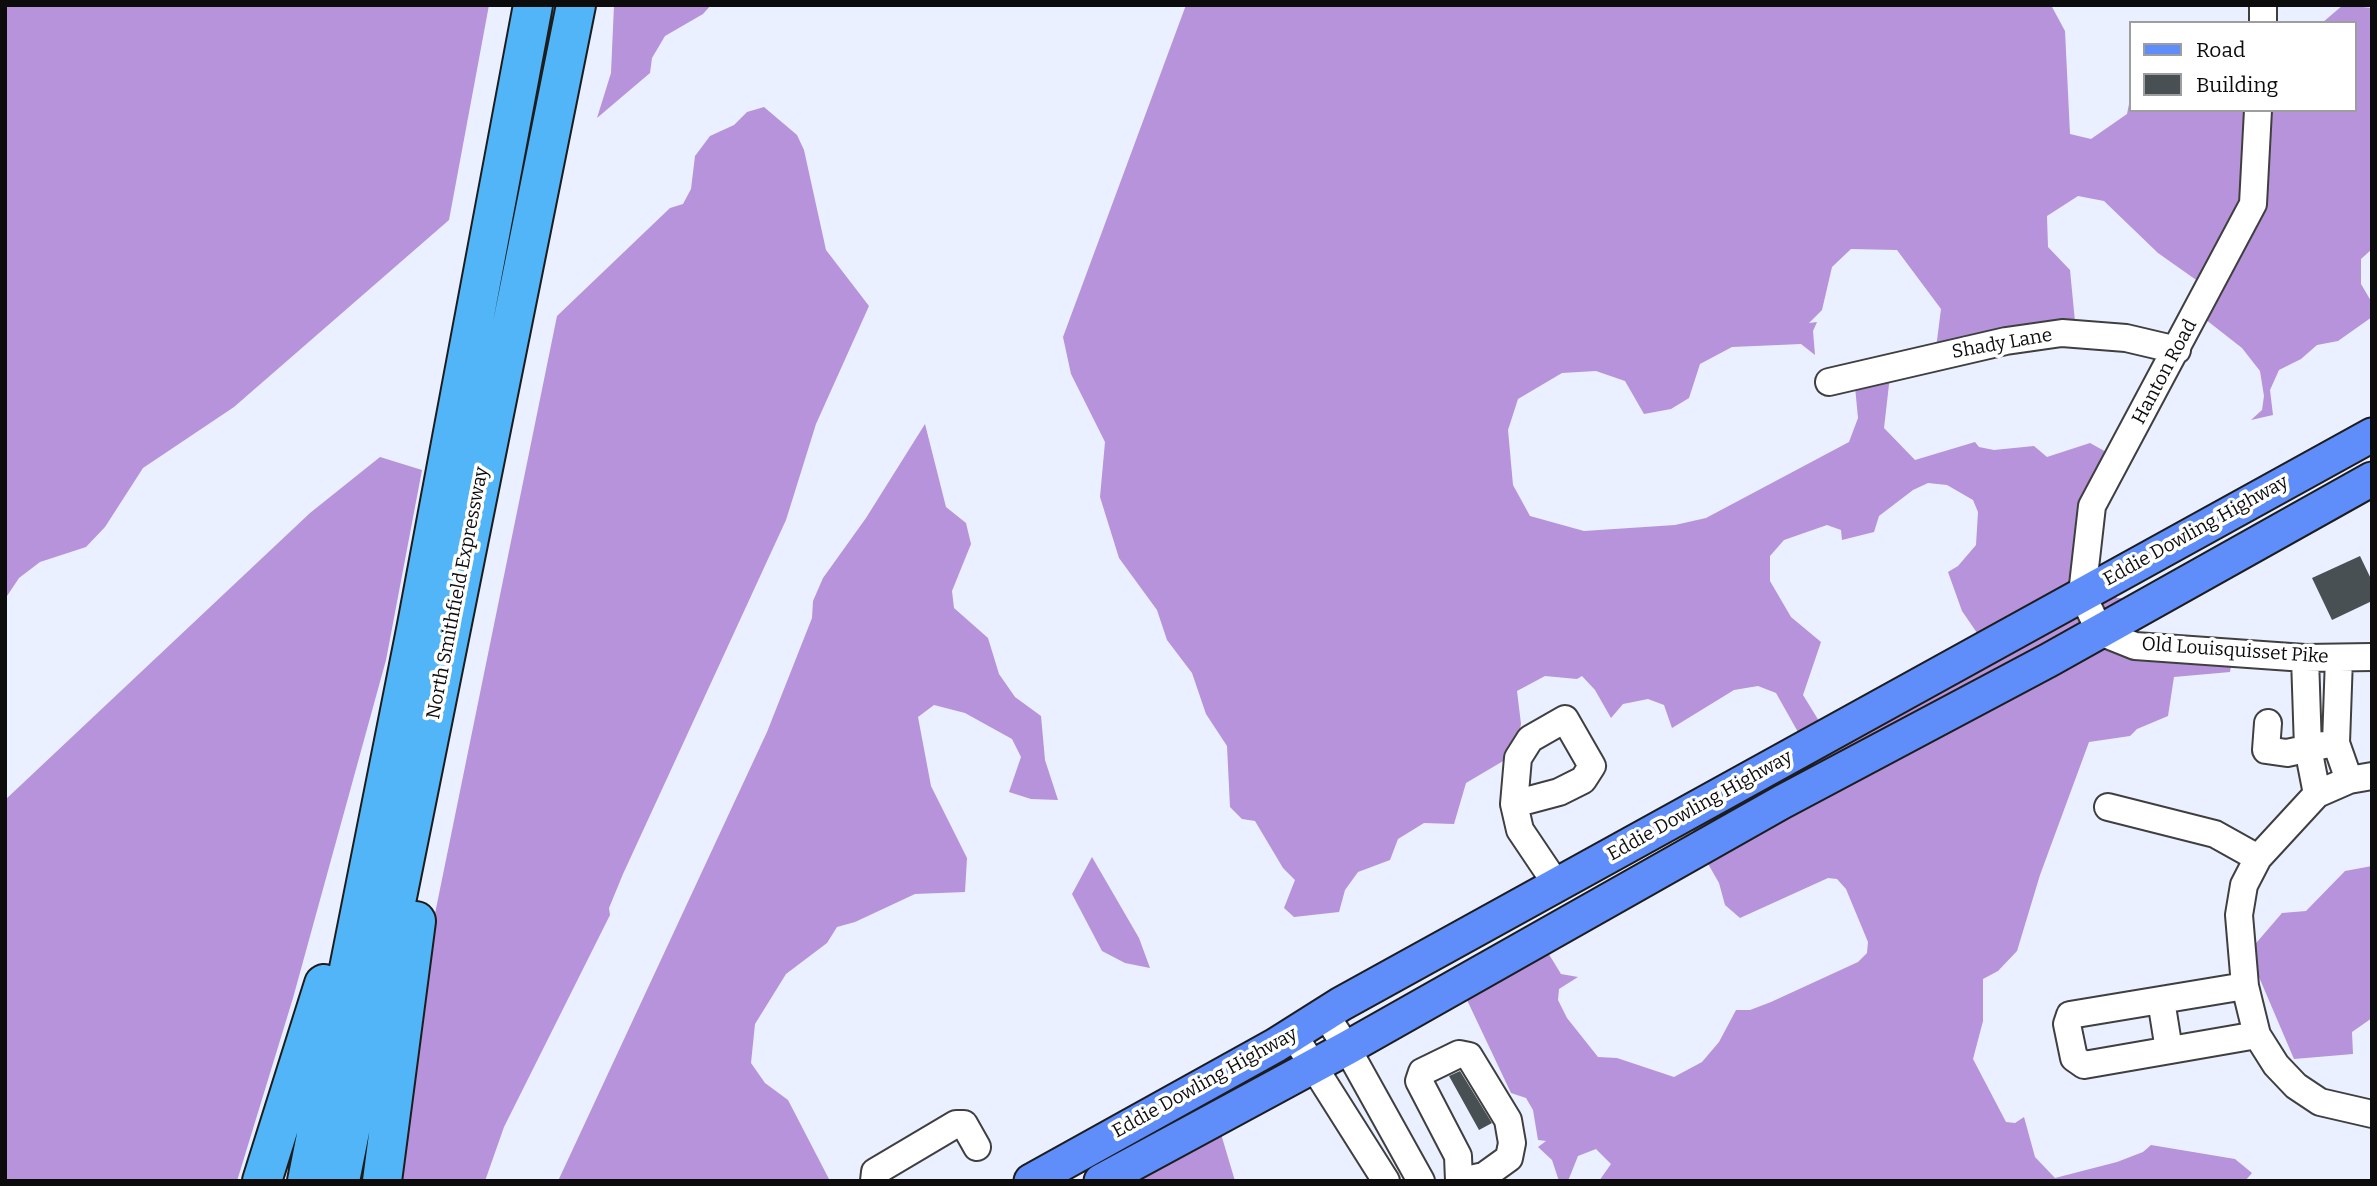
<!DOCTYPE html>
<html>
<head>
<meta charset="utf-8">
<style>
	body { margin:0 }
	#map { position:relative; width:2377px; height:1186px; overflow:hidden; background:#eaf0ff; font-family:Bitter,serif }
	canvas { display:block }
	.frame { position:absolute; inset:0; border:7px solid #0c0c0c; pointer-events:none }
	.legend { position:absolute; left:2129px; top:21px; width:228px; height:91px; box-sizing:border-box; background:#fff; border:2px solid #9e9e9e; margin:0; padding:9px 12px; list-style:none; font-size:21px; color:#0c0c0c }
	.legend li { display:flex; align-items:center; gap:14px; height:35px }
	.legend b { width:35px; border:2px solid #9e9e9e }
</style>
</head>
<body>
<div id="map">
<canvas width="2377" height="1186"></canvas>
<div class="frame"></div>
<ul class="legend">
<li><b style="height:9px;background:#5f8efb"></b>Road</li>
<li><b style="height:19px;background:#485054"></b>Building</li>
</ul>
</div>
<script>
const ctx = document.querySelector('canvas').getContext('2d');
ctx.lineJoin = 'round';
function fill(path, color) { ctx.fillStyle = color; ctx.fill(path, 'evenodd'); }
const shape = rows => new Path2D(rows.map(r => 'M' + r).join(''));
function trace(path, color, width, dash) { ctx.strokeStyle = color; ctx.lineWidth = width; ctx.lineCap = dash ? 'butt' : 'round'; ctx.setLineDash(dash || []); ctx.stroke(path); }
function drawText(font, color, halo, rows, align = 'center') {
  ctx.font = font + ' Bitter,serif'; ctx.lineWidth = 7; ctx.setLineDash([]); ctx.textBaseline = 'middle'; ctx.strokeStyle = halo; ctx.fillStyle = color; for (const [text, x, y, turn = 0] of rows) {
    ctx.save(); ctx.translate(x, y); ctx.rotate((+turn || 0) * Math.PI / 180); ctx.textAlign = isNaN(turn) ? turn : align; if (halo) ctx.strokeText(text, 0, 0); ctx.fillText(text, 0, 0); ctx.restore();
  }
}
fill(shape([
	[5,5,489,5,449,220,234,407,143,468,105,527,86,547,40,562,19,578,5,599],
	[614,5,711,5,703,14,665,36,652,58,650,73,597,118,611,73],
	[1186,5,2051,5,2065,31,2070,134,2091,139,2127,114,2130,99,2130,110,2354,110,2354,23,2322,23,2343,5,2372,8,2372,249,2361,259,2361,284,2371,301,2372,317,2338,341,2317,345,2301,359,2279,370,2270,390,2273,415,2251,420,2262,410,2264,396,2260,371,2242,348,2196,312,2209,289,2158,253,2104,201,2078,196,2047,216,2048,247,2070,270,2076,332,1935,356,1941,309,1897,250,1851,249,1832,267,1822,310,1809,323,1817,322,1813,331,1815,355,1801,344,1732,347,1700,364,1689,398,1671,409,1644,414,1625,381,1596,371,1562,373,1518,399,1508,430,1513,485,1530,516,1584,531,1675,525,1706,518,1849,442,1858,418,1854,376,1891,367,1884,428,1915,460,1975,442,1979,447,1994,450,2034,446,2047,457,2090,443,2108,453,2078,554,2109,583,2117,598,2152,599,2089,639,2175,643,2233,654,2230,672,2174,677,2168,716,2137,729,2130,736,2089,742,2040,875,2017,951,1998,971,1983,979,1983,1021,1973,1059,2006,1122,2015,1123,2024,1117,2035,1157,2055,1178,2117,1162,2143,1152,2151,1145,2235,1159,2252,1173,2245,1181,1599,1181,1611,1164,1596,1149,1578,1156,1568,1181,1559,1181,1552,1160,1538,1147,1546,1141,1538,1140,1533,1110,1526,1098,1511,1093,1458,981,1539,938,1561,974,1578,977,1559,989,1558,1000,1567,1018,1598,1057,1617,1058,1674,1077,1702,1062,1719,1042,1736,1010,1750,1010,1771,1002,1858,962,1867,953,1868,942,1846,889,1837,879,1828,878,1740,918,1725,905,1719,883,1699,848,1693,830,1816,764,1776,693,1758,686,1734,690,1672,728,1664,705,1648,699,1623,704,1611,718,1595,690,1582,676,1577,679,1545,676,1517,691,1521,724,1515,754,1466,783,1454,824,1424,823,1398,839,1390,860,1358,872,1345,890,1339,912,1294,917,1284,908,1295,880,1283,868,1255,821,1242,819,1230,807,1227,746,1206,714,1192,673,1167,640,1157,610,1119,558,1100,497,1105,442,1071,374,1063,337],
	[1928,483,1947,485,1973,500,1978,512,1976,545,1958,566,1948,572,1962,611,1986,646,1827,734,1803,695,1821,642,1791,617,1770,581,1770,556,1784,540,1827,525,1841,530,1842,540,1874,532,1879,516,1913,490],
	[764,107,797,135,804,150,826,250,869,306,816,424,786,520,623,874,609,908,610,915,504,1127,485,1181,394,1181,419,992,557,316,670,208,683,204,691,189,695,156,710,136,734,125,747,112],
	[925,424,946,507,966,523,971,544,952,591,954,608,988,638,999,674,1015,697,1041,716,1045,760,1058,800,1031,799,1009,792,1021,757,1012,739,965,713,934,705,918,717,931,786,967,858,965,892,915,894,855,922,837,927,827,943,786,974,755,1024,751,1063,765,1083,788,1100,830,1181,558,1181,767,732,812,618,813,601,823,578,866,518],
	[380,457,422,470,386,660,293,998,237,1181,5,1181,5,800,310,513],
	[1092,857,1139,938,1150,968,1125,963,1102,951,1072,894],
	[2372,866,2372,1018,2352,1032,2353,1054,2294,1059,2256,970,2251,949,2282,913,2306,911,2345,871],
	[1210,1097,1235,1181,1134,1181,1109,1133]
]), '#b693da');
fill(shape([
	[2360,556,2372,581,2372,601,2332,620,2312,578],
	[1460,1071,1492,1123,1479,1130,1449,1076]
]), '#485054');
const minor = shape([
	[2263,23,2263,5],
	[2258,110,2253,204,2092,506,2082,594,2100,632,2135,646,2305,658,2372,657],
	[1829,382,2006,341,2062,333,2126,338,2177,350],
	[2305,658,2308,748,2317,794],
	[2339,658,2336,743,2349,780],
	[2268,723,2266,750,2287,753,2324,745],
	[2372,776,2349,780,2317,794,2258,858,2244,885,2239,915,2245,986,2257,1035,2276,1065,2296,1086,2320,1102,2372,1114],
	[1514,804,1518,758,1530,739,1565,719,1592,766,1583,780,1559,792,1514,804,1520,830,1557,885],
	[2108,807,2215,834,2258,858],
	[2245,986,2070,1015,2067,1024,2074,1058,2084,1065,2257,1035],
	[2161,1000,2169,1050],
	[1325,1014,1347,1048,1421,1181],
	[1293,1034,1386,1181],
	[874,1181,875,1172,956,1124,964,1124,977,1147],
	[1459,1181,1458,1156,1419,1081,1422,1072,1459,1054,1469,1056,1508,1120,1512,1143,1509,1158,1484,1176,1462,1181]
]);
const major = shape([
	[1031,1181,1276,1045,1341,1004,2372,435],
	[1101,1181,1347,1048,1782,802,2049,660,2372,479]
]);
const highway = shape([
	[262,1181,324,984],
	[307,1181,417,625,533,5],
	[340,1181,576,5],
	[382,1181,416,921]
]);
trace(minor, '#3f3f3f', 30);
trace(major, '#1d1d1d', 37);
trace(highway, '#1d1d1d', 42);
trace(minor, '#fff', 26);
trace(major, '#5f8efb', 33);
trace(highway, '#51b5f7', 38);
drawText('19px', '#0c0c0c', '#fff', [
	["Shady Lane",2002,344,-10],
	["Hanton Road",2165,372,-62],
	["Eddie Dowling Highway",2196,531,-29],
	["North Smithfield Expressway",458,593,-79],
	["Old Louisquisset Pike",2235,651,4],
	["Eddie Dowling Highway",1700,806,-29],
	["Eddie Dowling Highway",1205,1083,-29]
]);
</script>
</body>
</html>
